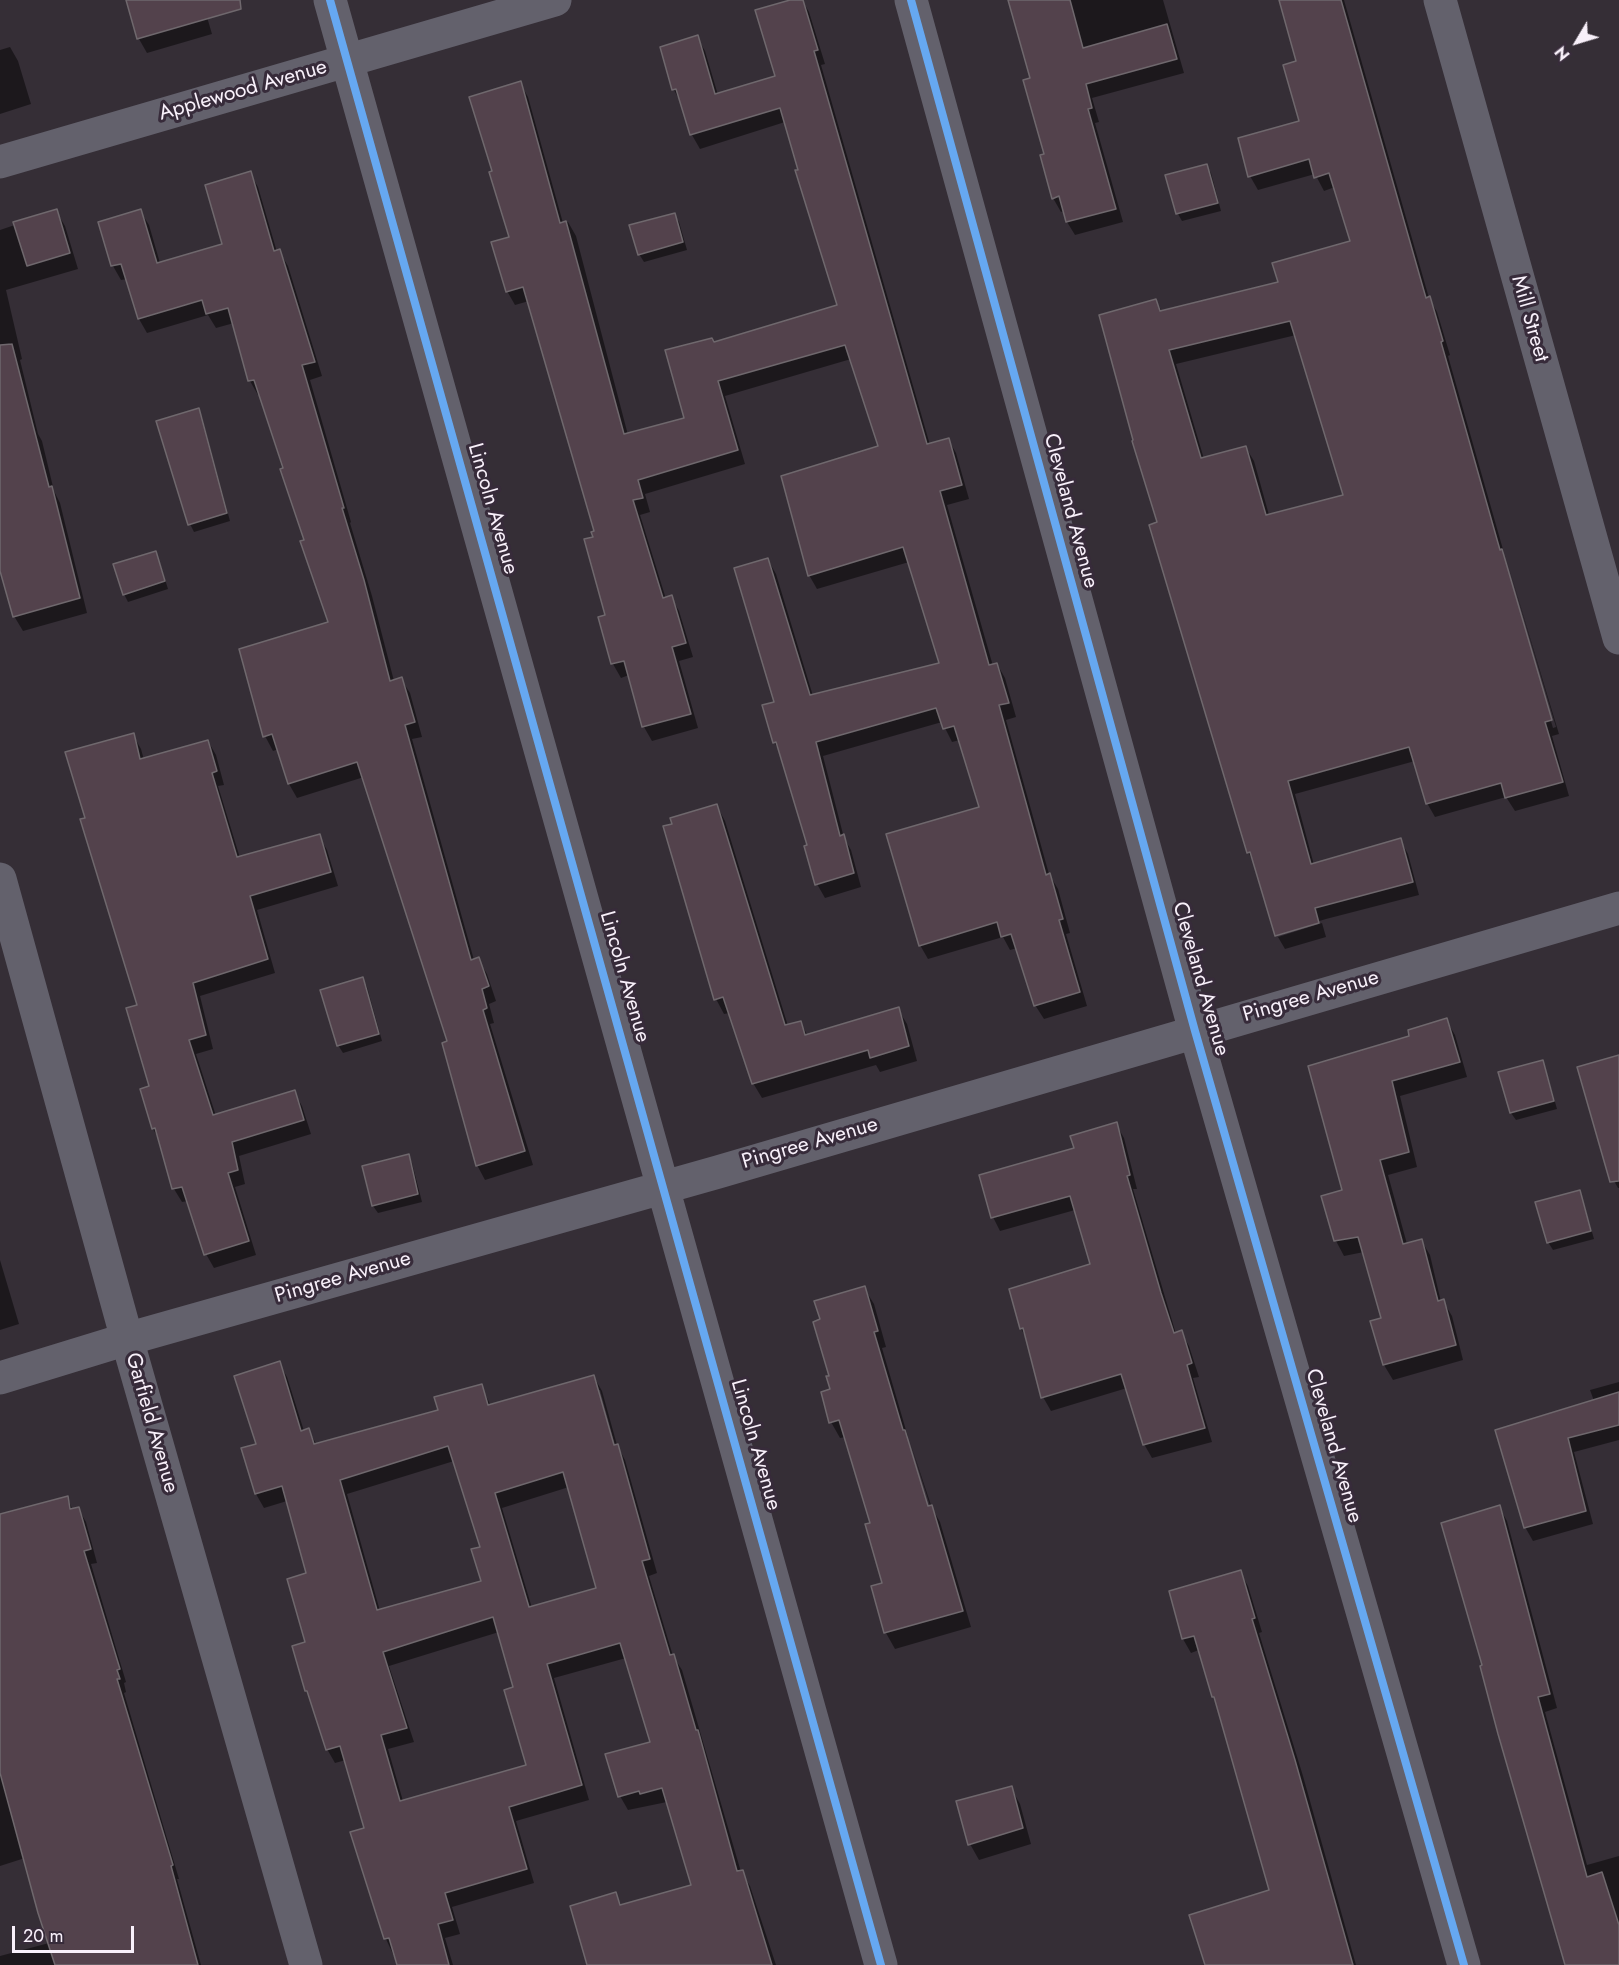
<!DOCTYPE html>
<html>
<head>
<meta charset="utf-8">
<style>
	body { margin:0 }
	#map { position:relative; width:1619px; height:1965px; overflow:hidden; background:#352e36; font-family:Jost,sans-serif }
	canvas { display:block }
	.north { position:absolute; left:1547px; top:12px; width:60px; height:60px; -webkit-text-stroke:4px #372b3a; paint-order:stroke; rotate:232deg; font-size:16px; font-weight:700; line-height:24px; text-align:center; color:#f8f0fa }
	.north::after { content:''; display:block; margin:auto; width:21px; height:27px; background:#f8f0fa; clip-path:polygon(50% 0,100% 100%,50% 72%,0 100%) }
	.scale { position:absolute; left:12px; top:1926px; width:122px; height:27px; box-sizing:border-box; border:3px solid #f8f0fa; border-top:0; padding-left:8px; font-size:18px; line-height:21px; white-space:nowrap; color:#f8f0fa; -webkit-text-stroke:4px #372b3a; paint-order:stroke }
</style>
</head>
<body>
<div id="map">
<canvas width="1619" height="1965"></canvas>
<div class="north">N</div>
<div class="scale">20 m</div>
</div>
<script>
const ctx = document.querySelector('canvas').getContext('2d');
ctx.lineJoin = 'round';
function fill(path, color) { ctx.fillStyle = color; ctx.fill(path, 'evenodd'); }
const shape = rows => new Path2D(rows.map(r => 'M' + r).join(''));
function trace(path, color, width, dash) { ctx.strokeStyle = color; ctx.lineWidth = width; ctx.lineCap = dash ? 'butt' : 'round'; ctx.setLineDash(dash || []); ctx.stroke(path); }
function drawText(font, color, halo, rows, align = 'center') {
  ctx.font = font + ' Jost,sans-serif'; ctx.lineWidth = 6; ctx.setLineDash([]); ctx.textBaseline = 'middle'; ctx.strokeStyle = halo; ctx.fillStyle = color; for (const [text, x, y, turn = 0] of rows) {
    ctx.save(); ctx.translate(x, y); ctx.rotate((+turn || 0) * Math.PI / 180); ctx.textAlign = isNaN(turn) ? turn : align; if (halo) ctx.strokeText(text, 0, 0); ctx.fillText(text, 0, 0); ctx.restore();
  }
}
fill(shape([
	[127,0,202,0,212,34,147,53,139,39],
	[795,0,802,0,809,12,825,64,821,65,930,445,948,439,956,453,969,499,947,505,993,666,997,664,1005,678,1016,717,1006,720,1049,874,1058,889,1070,933,1066,934,1087,1006,1044,1019,1035,1005,1017,948,1010,950,1003,937,928,959,920,945,981,808,960,740,952,742,942,722,823,756,844,838,851,850,861,887,825,898,817,884,809,846,781,754,774,742,776,703,768,560,776,574,813,696,941,665,909,562,817,589,809,575,880,447,851,359,725,396,745,464,645,494,650,512,640,515,666,599,671,597,679,611,693,657,679,661,698,728,652,741,644,727,629,675,621,678,613,664,599,618,607,616,594,538,595,532,529,301,515,305,507,291,510,238,494,172,520,83,528,97,563,223,568,222,576,236,628,435,686,419,714,343,839,306,785,122,700,149,692,135,682,105,674,90,661,48,697,37,705,51,718,95,777,77],
	[1010,0,1163,0,1184,73,1092,98,1099,122,1095,123,1123,222,1075,235,1067,222,1064,211,1061,212,1053,198,1032,79],
	[1281,0,1344,0,1429,298,1437,312,1450,355,1448,356,1504,553,1501,548,1500,549,1553,728,1556,727,1507,561,1559,734,1552,736,1569,796,1515,811,1506,797,1435,817,1427,803,1415,761,1295,794,1314,865,1400,840,1408,854,1419,895,1326,919,1277,934,1277,937,1255,865,1248,852,1159,523,1156,300,1162,312,1280,283,1351,242,1335,187,1324,191,1315,174,1258,190,1250,176,1301,122,1298,63],
	[1296,335,1344,496,1269,515,1254,461,1246,448,1204,459,1176,364],
	[10,47,18,61,31,104,0,114,0,50],
	[1206,165,1211,173,1221,211,1182,221,1178,214,1167,176],
	[250,173,258,187,277,252,279,251,288,266,322,376,310,380,351,522,350,523,372,596,394,681,401,679,410,693,422,737,412,739,474,960,478,959,487,974,496,1001,489,1004,494,1023,490,1024,533,1165,485,1180,477,1165,449,1042,364,777,297,798,289,784,279,749,273,751,265,736,329,623,260,395,258,395,250,381,234,323,216,328,208,315,147,333,139,319,127,279,121,280,113,266,100,223,140,211,149,225,160,263,224,245],
	[56,211,65,226,78,269,6,290,22,359,20,360,38,434,42,441,54,491,60,503,87,613,23,631,14,616,0,556,0,230],
	[674,215,679,222,687,250,644,262,639,254],
	[198,410,202,417,230,521,194,532,190,524],
	[155,553,159,560,168,589,128,602,124,594],
	[133,735,141,749,144,760,208,741,216,755,224,785,218,786,240,858,319,836,327,850,338,886,257,910,275,973,200,996,213,1049,196,1054,216,1116,294,1092,302,1106,311,1134,239,1156,245,1184,235,1187,256,1255,214,1268,206,1254,188,1201,182,1202,174,1189,160,1141,153,1129,151,1087,138,1006,87,819],
	[717,806,725,821,788,1026,800,1022,808,1036,898,1009,907,1024,917,1061,880,1072,876,1065,762,1098,753,1083,730,1013,724,1014,716,999],
	[1322,923,1326,937,1285,949,1278,937],
	[363,979,367,987,382,1041,343,1053,338,1045],
	[1446,1020,1455,1035,1467,1077,1400,1096,1417,1167,1388,1175,1407,1244,1421,1240,1430,1255,1441,1302,1443,1301,1452,1316,1463,1360,1393,1380,1384,1365,1382,1319,1364,1252,1344,1256,1336,1241,1344,1191,1310,1067,1411,1037],
	[1619,1056,1619,1188,1618,1188,1609,1172],
	[1542,1062,1546,1070,1557,1109,1516,1120,1511,1113,1500,1073],
	[1116,1124,1124,1138,1137,1189,1133,1189,1176,1334,1181,1332,1189,1346,1199,1377,1193,1378,1212,1442,1152,1458,1144,1444,1127,1388,1051,1411,1043,1397,1027,1339,1021,1329,1092,1265,1075,1210,1000,1231,993,1217,1075,1149],
	[408,1156,412,1163,422,1202,378,1213,373,1206,364,1167],
	[1579,1192,1583,1200,1594,1239,1553,1250,1548,1242],
	[0,1260,19,1324,0,1330],
	[864,1288,874,1304,886,1347,882,1348,908,1437,904,1434,929,1513,932,1512,910,1442,932,1508,940,1522,971,1627,895,1649,886,1633,873,1587,884,1584,872,1524,846,1437,840,1438,831,1422,830,1377],
	[279,1363,287,1377,304,1431,308,1430,317,1445,440,1411,481,1386,491,1406,594,1377,602,1391,617,1445,625,1460,657,1573,649,1576,673,1656,682,1670,741,1872,750,1886,776,1965,614,1965,615,1894,622,1906,693,1886,667,1802,628,1810,620,1796,652,1744,626,1658,554,1678,589,1800,516,1821,534,1883,452,1907,460,1934,445,1938,453,1965,398,1965,386,1939,366,1829,346,1760,335,1763,327,1749,311,1698,306,1691,308,1574,287,1501,264,1508,256,1494,243,1449,258,1445],
	[597,1390,600,1390,617,1452,614,1453],
	[454,1461,482,1548,483,1582,380,1611,347,1494],
	[569,1487,598,1589,532,1608,502,1508],
	[499,1632,515,1688,528,1766,403,1801,388,1749,414,1742,389,1666],
	[1619,1382,1619,1440,1574,1452,1593,1524,1533,1541,1525,1527,1496,1431,1594,1401,1590,1390],
	[67,1498,73,1510,78,1508,86,1522,97,1563,91,1564,126,1682,124,1683,126,1692,124,1693,179,1879,177,1879,201,1965,0,1965,0,1956,49,1943,25,1858,0,1866,0,1585],
	[1499,1507,1507,1521,1557,1708,1545,1712,1587,1865,1619,1856,1619,1965,1565,1965,1484,1666],
	[1240,1572,1248,1586,1262,1632,1259,1633,1303,1776,1356,1965,1206,1965,1271,1891,1217,1703,1213,1697,1199,1650,1191,1653,1183,1639],
	[1011,1788,1020,1804,1031,1844,979,1860,970,1844]
]), '#0007');
const building = shape([
	[126,0,240,0,241,9,137,39,126,0],
	[790,0,803,0,818,50,814,51,927,444,949,438,962,485,940,491,989,665,997,663,1009,703,999,705,1046,875,1050,873,1063,919,1059,920,1080,992,1034,1006,1011,934,1001,937,997,922,919,946,886,834,979,807,954,726,943,729,936,708,816,742,840,836,844,834,854,873,815,885,804,846,807,845,776,742,773,743,762,705,774,702,734,568,768,558,810,695,939,663,903,547,808,576,781,476,878,446,845,345,718,381,738,450,638,480,643,498,633,500,663,598,672,595,686,643,672,647,691,714,642,727,624,661,611,664,598,617,605,615,584,539,593,537,591,532,594,531,523,287,506,292,491,242,509,237,489,172,492,171,469,97,521,81,560,223,566,221,624,434,684,418,665,350,712,338,714,342,837,305,795,170,798,170,780,108,690,135,676,89,672,90,660,47,698,35,715,94,775,76,755,10,790,0],
	[1008,0,1070,0,1083,48,1167,24,1177,59,1086,84,1092,108,1088,109,1116,209,1066,222,1059,196,1052,199,1040,155,1044,154,1023,80,1030,78,1008,0],
	[1279,0,1341,0,1426,298,1430,296,1443,341,1441,342,1500,550,1502,549,1552,720,1545,722,1563,782,1505,798,1501,783,1426,804,1409,747,1288,781,1311,864,1401,838,1413,882,1315,908,1319,923,1275,936,1250,852,1247,853,1149,525,1157,522,1132,441,1133,440,1099,315,1156,299,1160,311,1278,282,1272,263,1350,241,1329,173,1314,178,1309,159,1248,177,1238,138,1299,121,1283,65,1296,61,1279,0],
	[1290,321,1343,495,1266,515,1246,446,1201,458,1169,350,1290,321],
	[1207,164,1218,203,1176,214,1165,175,1207,164],
	[251,171,274,251,280,249,315,362,302,365,344,508,342,508,364,580,390,681,402,677,415,722,405,725,471,960,479,957,489,986,482,989,487,1008,483,1010,525,1151,476,1166,442,1043,447,1041,357,762,288,784,272,734,263,737,239,649,328,622,300,541,304,540,280,469,283,468,254,380,248,381,228,308,206,314,202,300,138,319,121,264,111,266,98,222,141,209,157,263,222,244,205,185,251,171],
	[57,209,70,253,27,266,13,222,57,209],
	[675,213,683,242,638,255,629,225,675,213],
	[12,344,49,487,52,486,80,598,13,617,0,571,0,345,12,344],
	[199,408,227,513,188,525,156,421,199,408],
	[156,551,165,581,123,595,113,564,156,551],
	[134,733,140,759,208,740,217,771,212,773,237,857,320,834,331,872,250,896,268,959,193,983,206,1035,189,1040,213,1115,295,1090,304,1120,232,1142,238,1170,228,1173,249,1241,204,1255,182,1187,172,1189,155,1128,152,1129,140,1089,149,1086,126,1008,137,1005,80,819,85,818,65,752,134,733],
	[717,804,785,1025,801,1021,805,1035,899,1007,909,1046,870,1058,868,1050,752,1084,723,997,714,1000,663,826,672,824,670,818,717,804],
	[363,977,379,1034,337,1046,320,990,363,977],
	[1447,1018,1460,1062,1392,1081,1409,1152,1380,1160,1403,1244,1422,1239,1438,1301,1444,1299,1456,1345,1383,1365,1370,1321,1381,1318,1358,1237,1334,1241,1321,1196,1342,1190,1308,1066,1409,1036,1408,1030,1447,1018],
	[1619,1055,1619,1181,1610,1182,1577,1067,1619,1055],
	[1543,1060,1554,1101,1510,1113,1498,1072,1543,1060],
	[1117,1122,1130,1175,1127,1176,1161,1293,1174,1333,1182,1330,1192,1363,1187,1365,1205,1428,1143,1445,1121,1374,1041,1398,1023,1328,1020,1329,1009,1289,1090,1264,1070,1196,991,1218,979,1175,1074,1148,1070,1136,1117,1122],
	[409,1154,418,1194,372,1206,362,1166,409,1154],
	[1580,1190,1591,1231,1547,1243,1535,1202,1580,1190],
	[865,1286,878,1331,874,1332,903,1430,905,1430,928,1506,932,1505,963,1611,884,1633,871,1586,882,1583,865,1524,870,1523,839,1420,829,1423,821,1392,830,1389,826,1376,829,1376,813,1322,820,1319,814,1301,865,1286],
	[280,1361,301,1431,309,1428,314,1444,438,1410,434,1397,482,1384,488,1405,594,1375,614,1445,618,1444,650,1559,642,1561,670,1655,674,1654,696,1730,698,1730,737,1871,743,1870,772,1965,587,1965,570,1906,616,1892,620,1905,691,1885,662,1788,640,1794,639,1791,618,1797,605,1754,650,1742,620,1643,547,1664,582,1785,509,1807,527,1869,445,1893,453,1920,438,1924,449,1965,397,1965,389,1938,384,1939,350,1832,364,1828,340,1746,326,1750,307,1691,305,1691,292,1646,305,1642,287,1579,306,1573,282,1486,255,1494,241,1448,256,1444,234,1376,280,1361],
	[448,1446,480,1547,471,1549,481,1581,377,1610,340,1480,448,1446],
	[563,1472,596,1588,529,1607,495,1493,563,1472],
	[493,1617,513,1687,504,1690,526,1765,400,1801,381,1735,407,1728,383,1652,493,1617],
	[1619,1392,1619,1425,1568,1438,1586,1511,1524,1528,1495,1430,1619,1392],
	[68,1496,70,1509,79,1507,91,1549,84,1551,120,1669,117,1670,120,1679,117,1679,173,1865,171,1866,198,1965,55,1965,38,1913,0,1773,0,1514,68,1496],
	[1500,1505,1550,1694,1538,1697,1587,1877,1602,1872,1619,1925,1619,1965,1565,1965,1498,1734,1480,1666,1482,1665,1441,1523,1500,1505],
	[1241,1570,1255,1618,1252,1619,1295,1760,1353,1965,1205,1965,1189,1915,1269,1890,1214,1697,1212,1697,1194,1636,1182,1639,1169,1591,1241,1570],
	[1012,1786,1023,1828,968,1845,956,1801,1012,1786]
]);
fill(building, '#53424c');
trace(building, '#6f686d', 1.5);
trace(shape([
	[330,0,881,1965],
	[911,0,1195,1031,1464,1965],
	[1440,0,1619,638],
	[0,162,555,0],
	[0,879,127,1339,306,1965],
	[0,1378,127,1339,718,1172,1619,908]
]), '#63616c', 33);
trace(shape([
	[330,0,881,1965],
	[911,0,1195,1031,1464,1965]
]), '#66a8f1', 8);
drawText('21px', '#f8f0fa', '#372b3a', [
	["Applewood Avenue",243,91,-16],
	["Mill Street",1529,319,74],
	["Lincoln Avenue",492,509,74],
	["Cleveland Avenue",1070,511,75],
	["Lincoln Avenue",624,977,74],
	["Cleveland Avenue",1200,979,74],
	["Pingree Avenue",1311,997,-16],
	["Pingree Avenue",810,1144,-16],
	["Pingree Avenue",343,1278,-16],
	["Garfield Avenue",151,1423,74],
	["Lincoln Avenue",755,1445,74],
	["Cleveland Avenue",1333,1446,74]
]);
</script>
</body>
</html>
